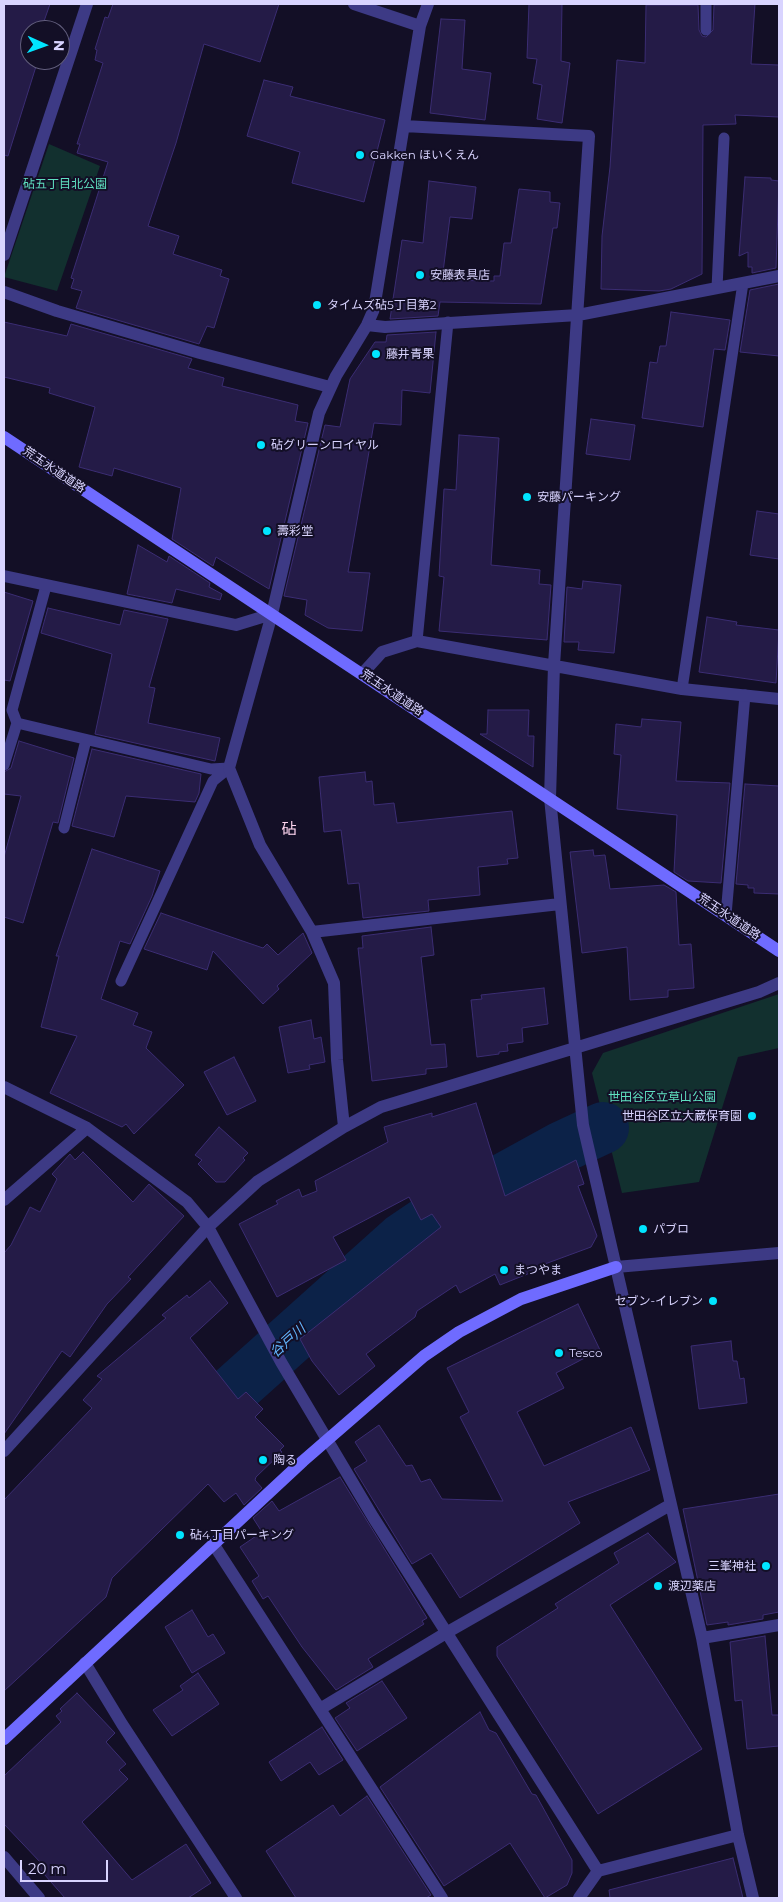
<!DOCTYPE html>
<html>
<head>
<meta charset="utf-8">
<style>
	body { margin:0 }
	#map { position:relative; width:783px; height:1902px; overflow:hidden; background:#130f26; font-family:Montserrat,sans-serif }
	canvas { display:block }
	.frame { position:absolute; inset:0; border:5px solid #d9d4ff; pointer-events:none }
	.north { position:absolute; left:20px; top:20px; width:50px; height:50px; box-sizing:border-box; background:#130f26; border:1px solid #625e7d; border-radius:50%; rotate:92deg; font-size:14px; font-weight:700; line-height:20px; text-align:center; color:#d9d4ff }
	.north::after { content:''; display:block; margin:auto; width:18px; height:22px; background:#00e5ff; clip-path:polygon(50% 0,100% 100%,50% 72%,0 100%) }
	.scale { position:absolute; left:20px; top:1860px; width:88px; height:22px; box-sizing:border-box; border:2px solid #d9d4ff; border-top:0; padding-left:6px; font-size:15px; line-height:18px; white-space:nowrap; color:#d9d4ff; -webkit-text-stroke:4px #130f26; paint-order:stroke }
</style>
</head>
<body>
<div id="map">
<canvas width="783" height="1902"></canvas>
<div class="frame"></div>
<div class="north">N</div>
<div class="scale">20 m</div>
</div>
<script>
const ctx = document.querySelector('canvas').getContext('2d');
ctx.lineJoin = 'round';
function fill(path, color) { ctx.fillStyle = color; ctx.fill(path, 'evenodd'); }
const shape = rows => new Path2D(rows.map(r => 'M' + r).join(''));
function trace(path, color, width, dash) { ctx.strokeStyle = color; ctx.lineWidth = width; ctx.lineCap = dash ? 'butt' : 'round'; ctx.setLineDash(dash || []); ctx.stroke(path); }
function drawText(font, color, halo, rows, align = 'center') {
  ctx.font = font + ' Montserrat,"Noto Sans JP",sans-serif'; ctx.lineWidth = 4; ctx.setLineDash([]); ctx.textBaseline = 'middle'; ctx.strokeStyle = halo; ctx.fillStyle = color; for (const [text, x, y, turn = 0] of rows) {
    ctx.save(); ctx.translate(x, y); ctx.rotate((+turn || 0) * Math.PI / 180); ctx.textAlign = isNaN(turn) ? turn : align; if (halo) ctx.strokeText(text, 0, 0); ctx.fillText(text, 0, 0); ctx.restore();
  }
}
fill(shape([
	[49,144,100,166,57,291,4,277],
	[779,994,779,1048,738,1057,699,1182,622,1193,592,1073,603,1053]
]), '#12302f');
trace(shape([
	[178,1440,402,1239,433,1218,562,1147,603,1128]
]), '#0c2248', 52);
const building = shape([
	[4,4,50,4,42,27,49,30,30,30,30,60,38,60,8,156,4,155,4,4],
	[113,4,279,4,260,62,204,44,176,143,148,226,179,236,173,254,222,270,220,276,229,279,214,328,207,326,199,344,76,308,82,291,71,288,74,279,71,278,108,162,77,153,80,144,77,144,103,63,95,60,97,50,95,49,105,17,108,18,113,4],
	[529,4,562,4,561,61,570,63,562,123,537,119,542,85,533,83,537,59,527,58,529,4],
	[755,4,751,64,779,65,779,117,735,115,736,124,703,125,702,274,671,289,659,291,601,289,602,236,610,167,617,60,645,63,646,5,698,5,699,30,702,36,706,37,713,30,714,5,755,4],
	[441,19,465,20,462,69,491,73,485,120,430,113,441,19],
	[264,80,293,87,290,96,385,120,364,202,292,183,300,152,247,136,264,80],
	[745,177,771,178,771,180,779,181,776,268,752,273,752,267,748,267,748,252,739,256,745,177],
	[429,181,476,187,472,219,450,217,442,280,494,281,494,276,500,276,504,243,511,243,519,189,550,192,550,202,560,203,557,228,553,228,541,304,440,302,438,316,390,319,402,240,423,243,429,181],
	[779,284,779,356,740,352,750,290,779,284],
	[671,312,730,320,725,350,714,349,703,427,642,418,650,362,657,363,660,346,666,346,671,312],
	[4,322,67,336,71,324,192,359,188,368,224,378,222,386,298,405,295,421,308,423,269,589,216,557,213,566,172,539,181,488,114,468,112,476,79,467,95,407,49,393,50,388,4,377,4,322],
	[436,332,430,393,402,390,401,425,374,423,348,572,370,573,362,631,328,628,305,615,307,600,284,596,325,425,340,427,350,379,375,342,386,342,387,335,436,332],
	[591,419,635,425,630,460,586,454,591,419],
	[459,435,499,438,491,565,540,570,539,584,551,585,547,640,439,631,444,577,439,576,444,489,456,490,459,435],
	[757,511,779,514,779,559,750,555,757,511],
	[138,545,167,562,169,556,210,583,209,587,222,594,220,600,176,589,172,603,127,594,138,545],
	[583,581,621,585,614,653,578,650,579,642,564,642,567,587,582,589,583,581],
	[4,592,33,601,10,681,4,680,4,592],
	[48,608,120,625,124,610,168,619,149,687,155,688,148,723,220,738,215,761,95,734,112,654,41,633,48,608],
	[707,617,737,622,736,625,779,630,776,683,699,672,707,617],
	[488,710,529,710,528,736,534,736,533,767,480,734,487,734,488,710],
	[642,719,681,722,676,781,730,783,721,883,688,881,674,872,677,815,617,809,621,755,614,754,616,724,641,727,642,719],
	[19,741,74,758,58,823,53,822,23,923,4,917,4,857,21,796,4,794,4,772,11,768,19,741],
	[92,749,201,774,199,793,195,802,126,796,114,837,72,826,92,749],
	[365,772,366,782,372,781,374,805,394,803,397,823,512,811,518,858,507,859,508,864,478,867,480,895,428,900,429,911,363,918,359,883,348,884,341,830,324,832,319,777,365,772],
	[745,784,779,786,779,894,754,893,754,888,748,888,748,885,736,884,745,784],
	[92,849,160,871,152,896,130,944,120,941,101,999,138,1013,133,1025,152,1032,146,1048,184,1085,134,1134,126,1124,122,1127,50,1093,77,1036,41,1027,59,956,56,956,92,849],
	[593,850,594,856,605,855,610,889,664,885,676,892,679,945,691,944,694,988,668,990,668,997,630,1000,627,947,582,953,570,852,593,850],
	[161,913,263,948,267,944,278,955,303,933,312,953,277,986,279,989,263,1004,213,951,207,970,144,949,161,913],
	[431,927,434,955,421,957,431,1045,445,1044,447,1067,426,1069,426,1074,372,1081,358,948,363,948,362,936,431,927],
	[544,988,548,1024,522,1028,523,1042,507,1044,508,1051,499,1052,499,1054,477,1057,471,1000,482,999,481,995,544,988],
	[311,1020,314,1039,321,1037,325,1062,309,1065,310,1069,288,1073,279,1027,311,1020],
	[234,1057,256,1101,227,1115,204,1072,234,1057],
	[476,1103,505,1196,576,1160,584,1184,578,1186,597,1236,591,1247,534,1268,535,1271,500,1285,495,1274,460,1293,456,1285,417,1311,415,1317,366,1354,375,1366,339,1395,312,1361,300,1339,441,1227,432,1214,421,1220,409,1197,333,1237,346,1260,277,1297,239,1224,278,1204,276,1201,299,1189,302,1197,317,1191,315,1181,388,1142,384,1127,432,1113,432,1117,476,1103],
	[219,1127,248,1153,243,1158,245,1160,225,1182,216,1182,198,1164,202,1160,195,1155,219,1127],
	[83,1152,133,1202,149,1184,184,1216,128,1277,131,1279,107,1304,70,1357,62,1351,4,1434,4,1253,11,1245,30,1207,40,1212,57,1179,52,1174,70,1154,75,1160,83,1152],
	[210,1281,228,1303,190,1338,238,1399,246,1392,263,1409,255,1417,284,1446,280,1450,282,1452,256,1477,255,1480,262,1488,244,1505,236,1493,224,1502,208,1484,112,1578,106,1597,4,1691,4,1500,92,1408,83,1400,102,1379,97,1376,166,1318,162,1315,187,1295,189,1298,210,1281],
	[578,1304,600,1350,556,1373,564,1388,517,1412,544,1466,631,1427,650,1470,568,1502,580,1523,460,1598,431,1553,412,1564,354,1469,367,1461,355,1442,379,1425,406,1466,412,1465,421,1482,430,1479,442,1499,503,1501,460,1417,469,1412,447,1368,578,1304],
	[731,1341,733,1361,737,1361,740,1379,744,1378,747,1403,699,1409,691,1346,731,1341],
	[340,1477,427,1618,422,1621,424,1624,368,1659,373,1667,336,1690,302,1647,268,1596,263,1599,252,1581,259,1576,240,1547,262,1532,253,1518,272,1501,279,1511,340,1477],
	[779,1494,779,1612,763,1615,763,1619,728,1625,728,1622,707,1625,683,1509,779,1494],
	[648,1533,676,1562,610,1605,702,1749,598,1814,497,1656,497,1647,558,1608,555,1604,619,1563,614,1553,648,1533],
	[192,1610,208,1637,213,1634,225,1653,192,1673,165,1627,192,1610],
	[765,1636,772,1715,779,1715,779,1746,747,1749,742,1700,735,1701,730,1642,765,1636],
	[198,1673,219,1704,172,1736,153,1710,183,1690,180,1686,198,1673],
	[382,1681,407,1718,357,1751,335,1718,350,1708,346,1703,382,1681],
	[77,1693,115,1733,106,1742,126,1764,119,1770,128,1779,82,1822,132,1880,186,1844,211,1883,188,1898,65,1898,37,1866,41,1863,4,1824,4,1776,61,1722,56,1716,62,1711,60,1709,77,1693],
	[480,1712,489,1730,496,1733,532,1794,536,1795,572,1860,572,1873,567,1885,545,1898,510,1843,444,1886,380,1787,480,1712],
	[322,1727,343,1760,319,1775,310,1762,281,1781,269,1762,322,1727],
	[367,1796,431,1895,426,1898,296,1898,266,1851,333,1805,340,1816,367,1796],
	[733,1858,743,1898,610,1898,609,1890,733,1858]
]);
fill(building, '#241b47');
trace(building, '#3b2d73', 1);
trace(shape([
	[706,4,706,30],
	[717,288,724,138],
	[417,641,448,322],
	[682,689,743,283],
	[17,723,211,769,229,768],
	[4,765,17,723,12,710,46,586],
	[64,828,86,740],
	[726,915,745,695],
	[121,981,213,781,229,768]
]), '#3d3a85', 11);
trace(shape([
	[354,4,420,26],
	[404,126,589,136,554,665,550,798,583,1125,702,1638,738,1835,753,1898],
	[4,255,87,4],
	[4,292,57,311,200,353,330,387],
	[367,325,385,327,578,315,779,276],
	[4,576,236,625,272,614],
	[363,673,382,652,417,641,682,689,779,699],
	[312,932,560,904],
	[4,1087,87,1128,187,1202,208,1227,281,1362,373,1517,598,1871],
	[344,1127,337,1060,334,983,312,932,260,845,229,768,272,614,319,413,336,376,367,325,374,309,420,26,428,4],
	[4,1200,87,1128],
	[616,1267,779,1253],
	[4,1451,208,1227,258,1181,344,1127,381,1107,759,992,779,983],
	[214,1545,442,1898],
	[702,1638,779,1625],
	[85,1663,122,1724,236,1898],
	[320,1709,446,1633,670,1505],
	[4,1857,39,1898],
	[579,1898,598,1871,738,1835]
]), '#3d3a85', 12);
trace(shape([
	[4,437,779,951],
	[4,1739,303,1461,424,1356,459,1332,521,1299,616,1267]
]), '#6f6bff', 12);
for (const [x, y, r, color] of [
	[360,155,5,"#00e5ff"],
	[420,275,5,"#00e5ff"],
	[317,305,5,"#00e5ff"],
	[376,354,5,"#00e5ff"],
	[261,445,5,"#00e5ff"],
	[527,497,5,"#00e5ff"],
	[267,531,5,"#00e5ff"],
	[752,1116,5,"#00e5ff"],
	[643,1229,5,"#00e5ff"],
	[504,1270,5,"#00e5ff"],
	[713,1301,5,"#00e5ff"],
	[559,1353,5,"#00e5ff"],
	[263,1460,5,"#00e5ff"],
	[180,1535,5,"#00e5ff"],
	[766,1566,5,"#00e5ff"],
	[658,1586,5,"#00e5ff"]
]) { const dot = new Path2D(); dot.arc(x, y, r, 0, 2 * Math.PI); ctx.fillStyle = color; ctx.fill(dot); trace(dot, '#130f26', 2); }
drawText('12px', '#d9d4ff', '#130f26', [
	["Gakken ほいくえん",370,155],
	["安藤表具店",430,275],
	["タイムズ砧5丁目第2",327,305],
	["藤井青果",386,354],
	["砧グリーンロイヤル",271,445],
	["安藤パーキング",537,497],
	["壽彩堂",277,531],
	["世田谷区立大蔵保育園",742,1116,"right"],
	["パブロ",653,1229],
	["まつやま",514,1270],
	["セブン-イレブン",703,1301,"right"],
	["Tesco",569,1353],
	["陶る",273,1460],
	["砧4丁目パーキング",190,1535],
	["三峯神社",756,1566,"right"],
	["渡辺薬店",668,1586]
], 'left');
drawText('12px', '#5fe0c0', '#130f26', [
	["砧五丁目北公園",65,184],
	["世田谷区立草山公園",662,1097]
]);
drawText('12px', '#d9d4ff', '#130f26', [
	["荒玉水道道路",54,470,34],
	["荒玉水道道路",392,693,34],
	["荒玉水道道路",729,917,34]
]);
drawText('italic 14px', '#62b6ff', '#130f26', [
	["谷戸川",288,1341,-42]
]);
drawText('15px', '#ffd6f0', '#130f26', [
	["砧",289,830]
]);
</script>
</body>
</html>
